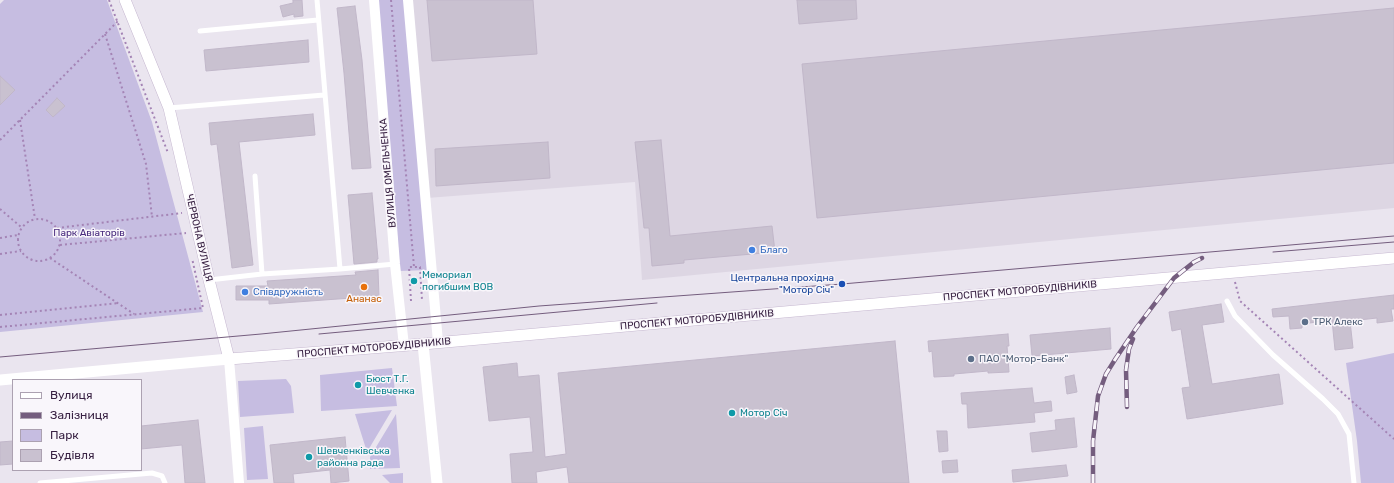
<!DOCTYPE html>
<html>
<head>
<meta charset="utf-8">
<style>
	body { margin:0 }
	#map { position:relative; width:1394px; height:483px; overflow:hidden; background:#eae5ef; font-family:Rubik,sans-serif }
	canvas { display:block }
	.legend { position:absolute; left:12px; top:379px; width:130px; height:92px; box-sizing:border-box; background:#f9f6fb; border:1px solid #aca1b1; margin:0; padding:5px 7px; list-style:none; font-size:12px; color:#392243 }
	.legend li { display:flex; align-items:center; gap:8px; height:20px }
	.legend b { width:20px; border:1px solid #aca1b1 }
</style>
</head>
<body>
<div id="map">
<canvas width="1394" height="483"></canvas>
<ul class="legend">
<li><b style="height:5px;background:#fff"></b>Вулиця</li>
<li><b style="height:5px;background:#745d7e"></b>Залізниця</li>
<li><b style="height:11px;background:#c6bde1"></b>Парк</li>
<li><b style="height:11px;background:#c9c1d0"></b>Будівля</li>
</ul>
</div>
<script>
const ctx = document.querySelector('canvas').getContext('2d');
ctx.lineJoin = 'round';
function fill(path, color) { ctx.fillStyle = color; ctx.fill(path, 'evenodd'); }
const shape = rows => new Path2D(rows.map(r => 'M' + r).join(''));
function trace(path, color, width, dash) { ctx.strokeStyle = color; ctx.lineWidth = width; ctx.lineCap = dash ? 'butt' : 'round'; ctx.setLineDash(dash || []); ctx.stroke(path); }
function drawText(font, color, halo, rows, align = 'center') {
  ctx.font = font + ' Rubik,sans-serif'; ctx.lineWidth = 3; ctx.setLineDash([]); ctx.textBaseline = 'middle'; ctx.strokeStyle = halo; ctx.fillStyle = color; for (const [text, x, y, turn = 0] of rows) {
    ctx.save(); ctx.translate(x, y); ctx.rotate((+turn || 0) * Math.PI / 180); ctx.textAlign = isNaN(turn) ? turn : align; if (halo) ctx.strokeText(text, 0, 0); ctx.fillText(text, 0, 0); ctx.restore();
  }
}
fill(shape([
	[411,0,1394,0,1394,208,642,280,635,182,427,198]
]), '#ddd6e3');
fill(shape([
	[4,0,107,0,152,122,203,312,0,332,0,4],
	[378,0,404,0,428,270,400,271],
	[1394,353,1394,483,1361,483,1357,441,1346,363],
	[392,368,397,406,321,411,320,375],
	[286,379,291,386,294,413,240,417,238,381],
	[392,410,367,452,355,414],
	[396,414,400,468,370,469,370,457],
	[263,426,268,479,247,480,244,428],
	[403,473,403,483,390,483,382,475]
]), '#c6bde1');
const building = shape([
	[293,0,302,0,303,16,294,17,294,14,283,17,280,6,293,3,293,0],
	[427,0,533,0,537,54,432,61,427,0],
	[797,0,856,0,857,19,799,24,797,0],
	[355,6,362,60,371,168,352,169,344,73,337,8,355,6],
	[1394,8,1394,163,817,218,802,64,1394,8],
	[308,40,309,62,206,71,204,50,308,40],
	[0,76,15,90,0,105,0,76],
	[57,98,65,106,53,117,46,110,57,98],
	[313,114,315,135,239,142,253,265,232,268,217,144,211,145,209,123,313,114],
	[661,140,670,236,772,226,775,252,684,260,684,263,652,266,649,228,644,228,635,142,661,140],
	[548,142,550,178,436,186,435,149,548,142],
	[372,193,378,259,377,259,377,262,354,264,348,195,372,193],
	[378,270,379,296,269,304,269,300,236,300,236,286,268,286,267,281,356,275,355,272,378,270],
	[1394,295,1394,309,1391,309,1393,321,1377,323,1377,318,1350,321,1353,348,1335,350,1332,320,1302,324,1302,328,1290,329,1289,316,1273,317,1272,309,1394,295],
	[1221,304,1224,322,1202,325,1212,384,1279,374,1283,404,1187,419,1182,388,1190,387,1181,329,1172,331,1169,312,1221,304],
	[1110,328,1111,349,1032,356,1030,335,1110,328],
	[1008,334,1009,346,1007,346,1009,372,988,373,988,371,954,374,954,376,934,377,932,351,929,352,928,341,1008,334],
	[895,341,909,483,569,483,567,467,536,472,537,483,512,483,510,454,533,452,530,417,489,421,483,367,517,363,518,377,539,375,545,457,566,454,558,373,895,341],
	[1074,375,1077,392,1067,394,1065,377,1074,375],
	[1032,388,1034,403,1051,401,1052,411,1034,413,1035,422,968,428,967,404,962,404,961,393,1032,388],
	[1074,418,1077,447,1032,452,1030,433,1056,430,1055,420,1074,418],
	[198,420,205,483,185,483,182,445,141,449,141,426,198,420],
	[937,431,947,431,948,451,939,452,937,431],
	[345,437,349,481,331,483,330,470,293,474,294,483,274,483,270,445,345,437],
	[13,441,13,464,0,465,0,442,13,441],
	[957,460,958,472,943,473,942,461,957,460],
	[1066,465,1068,476,1013,482,1012,470,1066,465]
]);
fill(building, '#c9c1d0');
trace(building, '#c1b7c9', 1);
const secondary = shape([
	[125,0,169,108,209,280,229,359,423,344,1394,258]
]);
trace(secondary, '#c6b8d0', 12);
trace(shape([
	[109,0,168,153],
	[391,0,414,267],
	[105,34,146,164,152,217],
	[20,120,35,219],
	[0,140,118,21],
	[0,209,21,227],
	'18 240a21 21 0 1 1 42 0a21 21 0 1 1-42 0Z',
	[57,228,182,213],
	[0,238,18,235],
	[60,245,186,233],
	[0,254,21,251],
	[50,258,134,314],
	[1235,282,1240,301,1394,439],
	[411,301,409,267,420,267,422,300],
	[0,315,119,303],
	[0,327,203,308,192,258]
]), '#a484b5', 2, [2, 3]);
trace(shape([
	[200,31,318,20],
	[169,108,324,95],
	[255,176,262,274,340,269,317,0],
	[340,269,395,264],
	[209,280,262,274],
	[1227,301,1235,316,1273,355,1323,399,1338,414,1349,434,1354,483],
	[40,483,152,473,162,476,165,483]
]), '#fff', 5);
trace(shape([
	[374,0,395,264,404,346],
	[408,0,438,342],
	[229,359,239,483]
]), '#fff', 10);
trace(shape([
	[423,344,437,483],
	[0,380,229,359]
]), '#fff', 11);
trace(secondary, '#fff', 11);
trace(shape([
	[1273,252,1394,242],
	[319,334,657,303],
	[0,357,261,334,539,306,842,284,1394,236]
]), '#745d7e', 1);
const rail = shape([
	[1127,407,1126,370,1129,349,1133,339],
	[1093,483,1093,441,1098,396,1106,374,1116,358,1137,327,1174,278,1194,262,1202,258]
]);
trace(rail, '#745d7e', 4.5);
trace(rail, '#f9f6fb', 3, [9]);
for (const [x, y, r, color] of [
	[752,250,4,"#3f7fe0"],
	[414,281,4,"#0f9aa8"],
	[842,284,4,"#1a4fb4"],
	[364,287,4,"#e8710a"],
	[245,292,4,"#3f7fe0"],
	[1305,322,4,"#5c6f8a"],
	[971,359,4,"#5c6f8a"],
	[358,385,4,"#0f9aa8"],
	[732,413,4,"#0f9aa8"],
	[309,457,4,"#0f9aa8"]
]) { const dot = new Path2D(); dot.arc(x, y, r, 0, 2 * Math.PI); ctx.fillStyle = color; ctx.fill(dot); trace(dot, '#f9f6fb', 1.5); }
drawText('10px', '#392243', '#f9f6fb', [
	["ВУЛИЦЯ ОМЕЛЬЧЕНКА",388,173,-95],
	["ЧЕРВОНА ВУЛИЦЯ",199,238,77],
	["ПРОСПЕКТ МОТОРОБУДІВНИКІВ",1020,291,-5],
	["ПРОСПЕКТ МОТОРОБУДІВНИКІВ",697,320,-5],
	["ПРОСПЕКТ МОТОРОБУДІВНИКІВ",374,348,-5]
]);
drawText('10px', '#482a7d', '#f9f6fb', [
	["Парк Авіаторів",89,233]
]);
drawText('10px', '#366cbe', '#f9f6fb', [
	["Благо",760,250],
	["Співдружність",253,292]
], 'left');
drawText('10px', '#0d838f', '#f9f6fb', [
	["Мемориал",422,275],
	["погибшим ВОВ",422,287],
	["Бюст Т.Г.",366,379],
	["Шевченка",366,391],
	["Мотор Січ",740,413],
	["Шевченківська",317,451],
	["районна рада",317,463]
], 'left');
drawText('10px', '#164399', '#f9f6fb', [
	["Центральна прохідна",834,278],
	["\"Мотор Січ\"",834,290]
], 'right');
drawText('10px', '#c56008', '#f9f6fb', [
	["Ананас",364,299]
]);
drawText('10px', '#4e5e75', '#f9f6fb', [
	["ТРК Алекс",1313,322],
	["ПАО \"Мотор-Банк\"",979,359]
], 'left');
</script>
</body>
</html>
